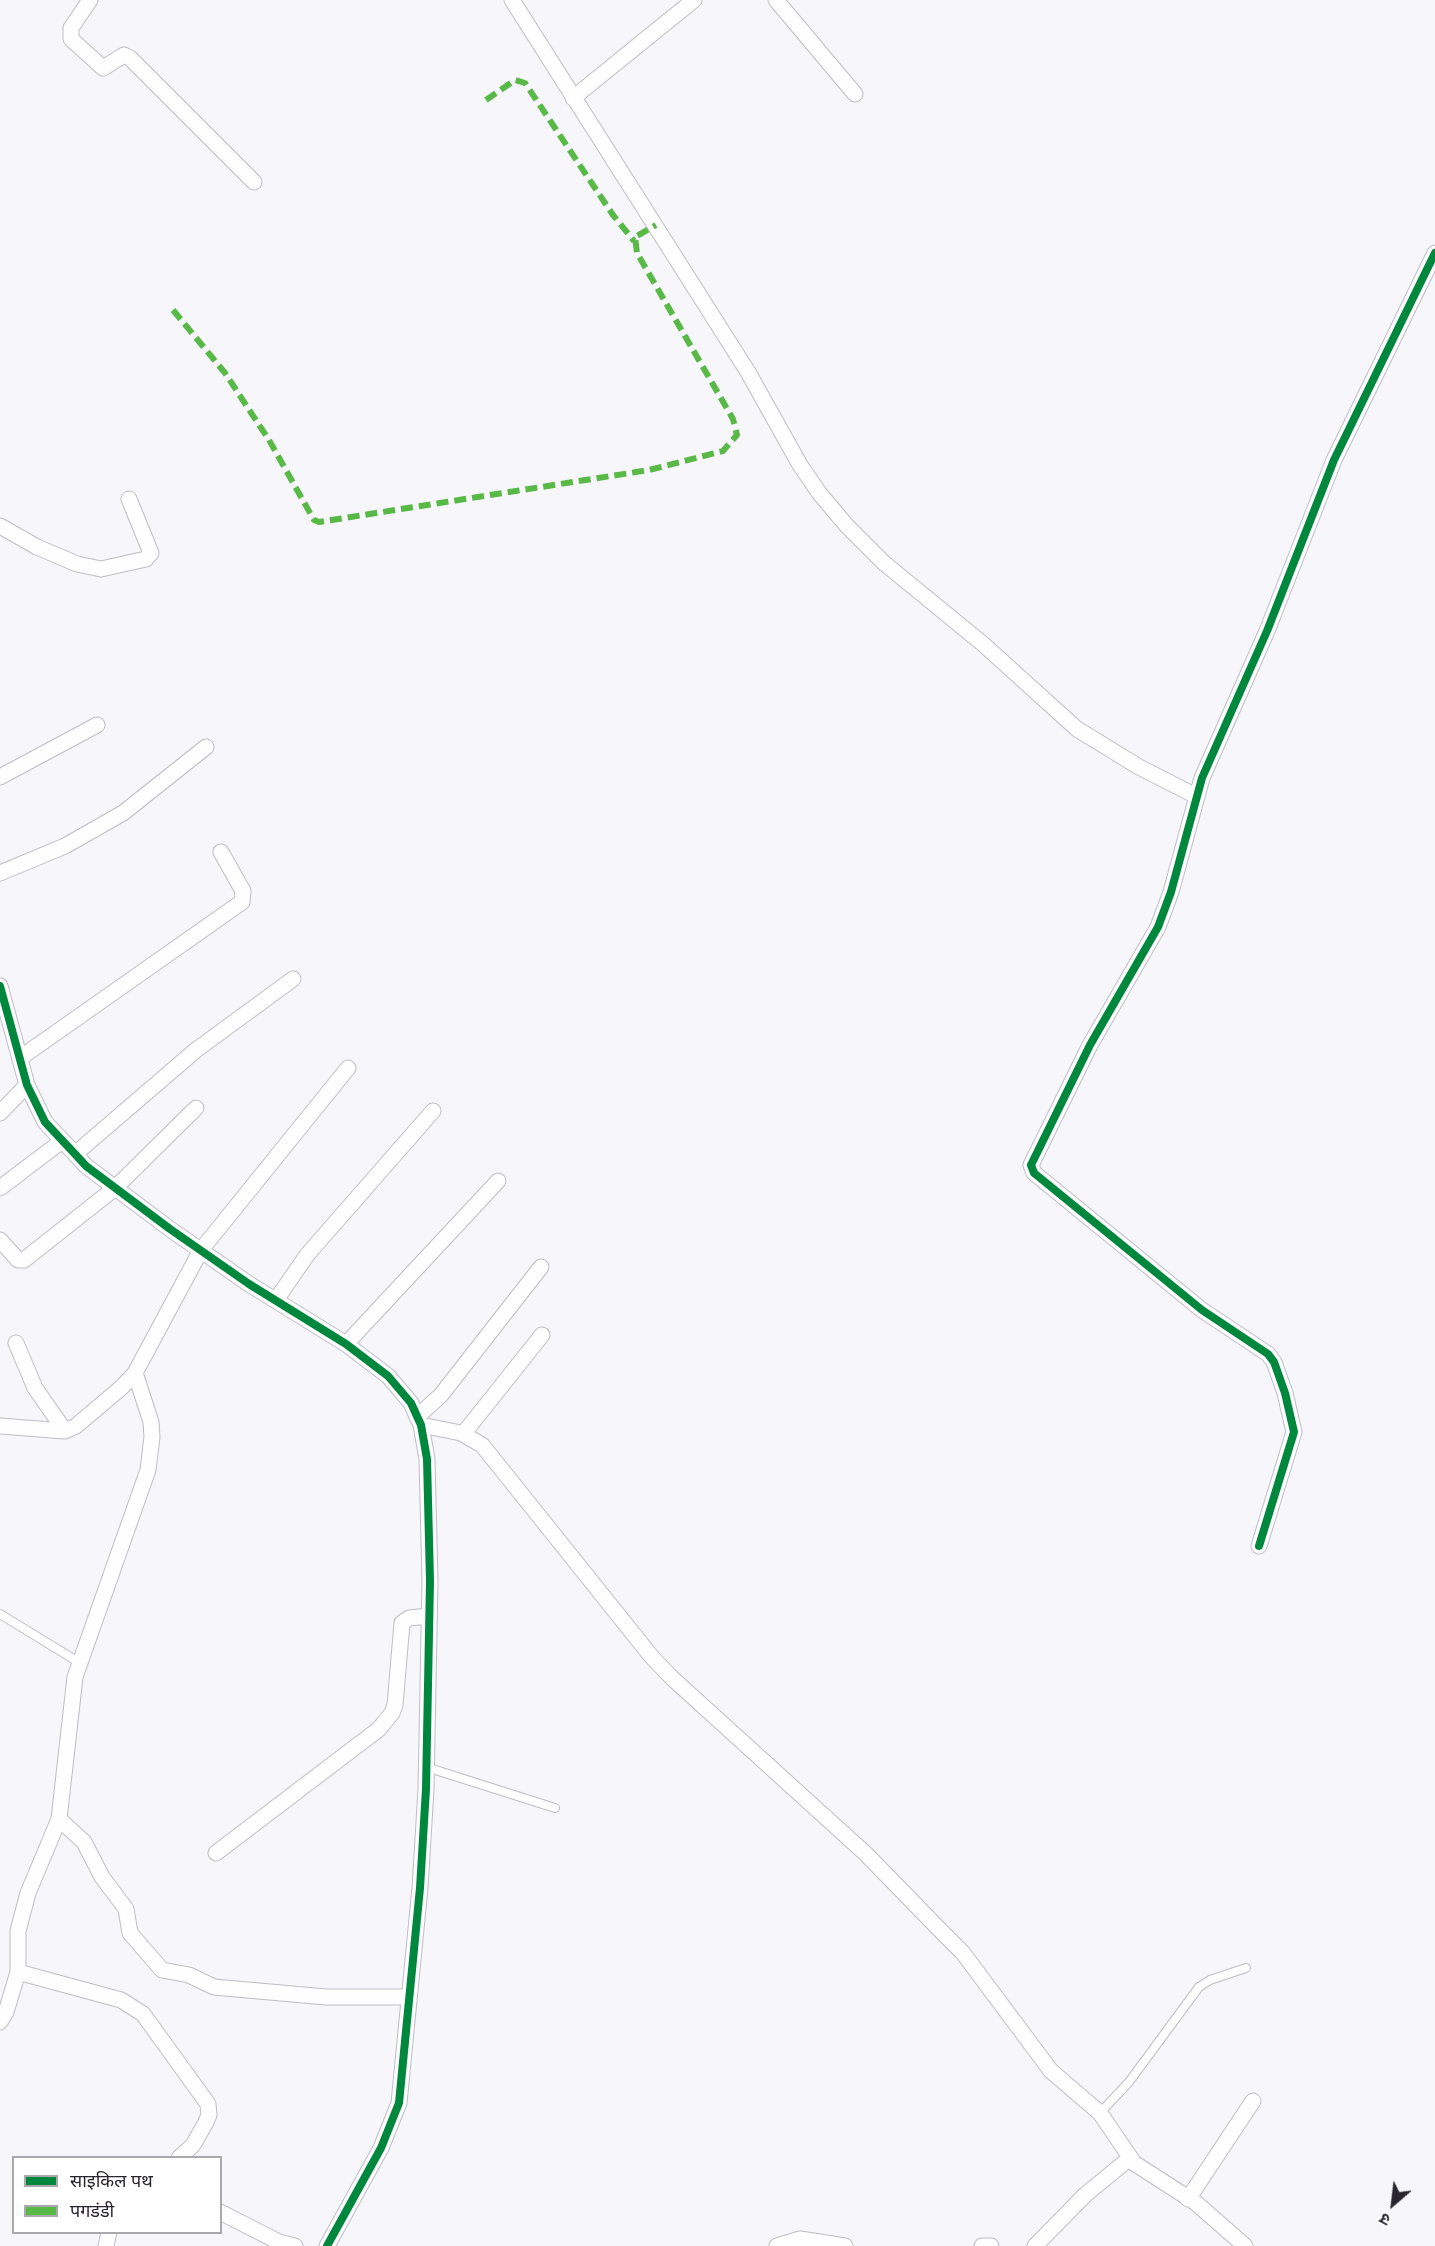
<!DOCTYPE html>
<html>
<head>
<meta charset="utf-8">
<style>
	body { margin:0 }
	#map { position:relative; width:1435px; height:2246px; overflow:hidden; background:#f7f6fb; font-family:Mulish,"Noto Sans Devanagari",sans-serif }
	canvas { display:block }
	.legend { position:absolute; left:12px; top:2156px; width:210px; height:78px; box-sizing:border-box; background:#fff; border:2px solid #a9a8ac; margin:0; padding:8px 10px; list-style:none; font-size:18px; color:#28252f }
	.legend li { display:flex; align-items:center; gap:12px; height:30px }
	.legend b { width:30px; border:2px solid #a9a8ac }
	.north { position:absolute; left:1363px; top:2174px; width:60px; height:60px; -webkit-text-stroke:4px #fff; paint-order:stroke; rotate:208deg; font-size:16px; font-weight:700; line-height:24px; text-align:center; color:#28252f }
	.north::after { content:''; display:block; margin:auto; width:21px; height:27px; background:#28252f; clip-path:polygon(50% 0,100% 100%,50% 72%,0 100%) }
</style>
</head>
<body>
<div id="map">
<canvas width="1435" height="2246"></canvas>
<ul class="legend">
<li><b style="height:8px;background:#00873e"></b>साइकिल पथ</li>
<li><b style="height:8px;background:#58b947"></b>पगडंडी</li>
</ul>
<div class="north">उ</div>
</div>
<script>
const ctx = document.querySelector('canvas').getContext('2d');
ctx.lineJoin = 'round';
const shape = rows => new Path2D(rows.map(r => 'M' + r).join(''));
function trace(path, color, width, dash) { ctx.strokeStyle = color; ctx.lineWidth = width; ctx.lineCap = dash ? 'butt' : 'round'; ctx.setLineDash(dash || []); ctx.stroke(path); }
const lane = shape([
	[0,1614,80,1663],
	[426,1767,555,1808],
	[1100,2113,1129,2082,1199,1987,1210,1980,1246,1968]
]);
const street = shape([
	[90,0,71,28,71,39,103,68,124,55,130,58,254,182],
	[512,0,748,372,800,465,820,494,847,526,884,563,983,644,1077,729,1139,767,1196,796],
	[776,0,855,94],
	[573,98,694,0],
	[0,526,37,547,77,564,101,569,146,559,151,553,129,499],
	[0,777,97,725],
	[0,873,65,846,123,813,206,747],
	[0,986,27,1085,45,1122,75,1154,86,1166,170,1229,249,1284,346,1344,388,1376,411,1403,421,1425,427,1459,430,1581,426,1789,420,1888,399,2103,381,2148,327,2246],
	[20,1058,242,902,243,891,221,852],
	[0,1113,27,1085],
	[75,1154,196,1050,293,979],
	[0,1188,62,1141],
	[0,1240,18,1260,24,1260,115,1188,196,1108],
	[276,1300,307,1255,433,1111],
	[16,1343,35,1388,65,1431],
	[346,1344,498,1181],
	[417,1417,441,1395,541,1267],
	[421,1425,461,1433,482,1445,651,1656,672,1678,866,1854,941,1931,963,1953,1051,2071,1100,2113,1134,2163,1196,2203,1245,2246],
	[0,1426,65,1431,76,1426,122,1387,135,1373,201,1250,348,1068],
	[464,1433,542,1335],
	[1259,1546,1294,1432,1285,1393,1274,1362,1268,1354,1202,1310,1034,1173,1031,1165,1090,1045,1158,927,1171,892,1202,778,1267,631,1334,460,1435,253],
	[59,1819,84,1842,102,1877,126,1909,130,1933,162,1970,189,1975,214,1987,326,1997,408,1997],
	[216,1853,379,1729,392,1713,395,1705,402,1623,409,1618,429,1616],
	[18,1972,121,2000,143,2014,208,2104,209,2115,205,2124,193,2145,179,2158],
	[0,2022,6,2012,18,1972,18,1931,28,1893,59,1819,75,1677,148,1470,152,1437,151,1422,135,1373],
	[1188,2199,1253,2101],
	[220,2212,279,2242,295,2246],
	[106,2246,109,2232],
	[777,2246,800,2239,845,2246],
	[982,2246,991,2246],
	[1035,2246,1085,2195,1130,2158]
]);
trace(lane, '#bfbdc4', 10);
trace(street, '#bfbdc4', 17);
trace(lane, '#fefefe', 8);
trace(street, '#fefefe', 15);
trace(shape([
	[486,100,515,80,525,83,613,215,634,241],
	[173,310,225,373,269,440,314,520,319,522,649,470,723,451,737,435,733,419,637,253,635,237,656,225]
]), '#58b947', 6, [12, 6]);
trace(shape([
	[0,986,27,1085,45,1122,75,1154,86,1166,170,1229,249,1284,346,1344,388,1376,411,1403,421,1425,427,1459,430,1581,426,1789,420,1888,399,2103,381,2148,327,2246],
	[1259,1546,1294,1432,1285,1393,1274,1362,1268,1354,1202,1310,1034,1173,1031,1165,1090,1045,1158,927,1171,892,1202,778,1267,631,1334,460,1435,253]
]), '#00873e', 8);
</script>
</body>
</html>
